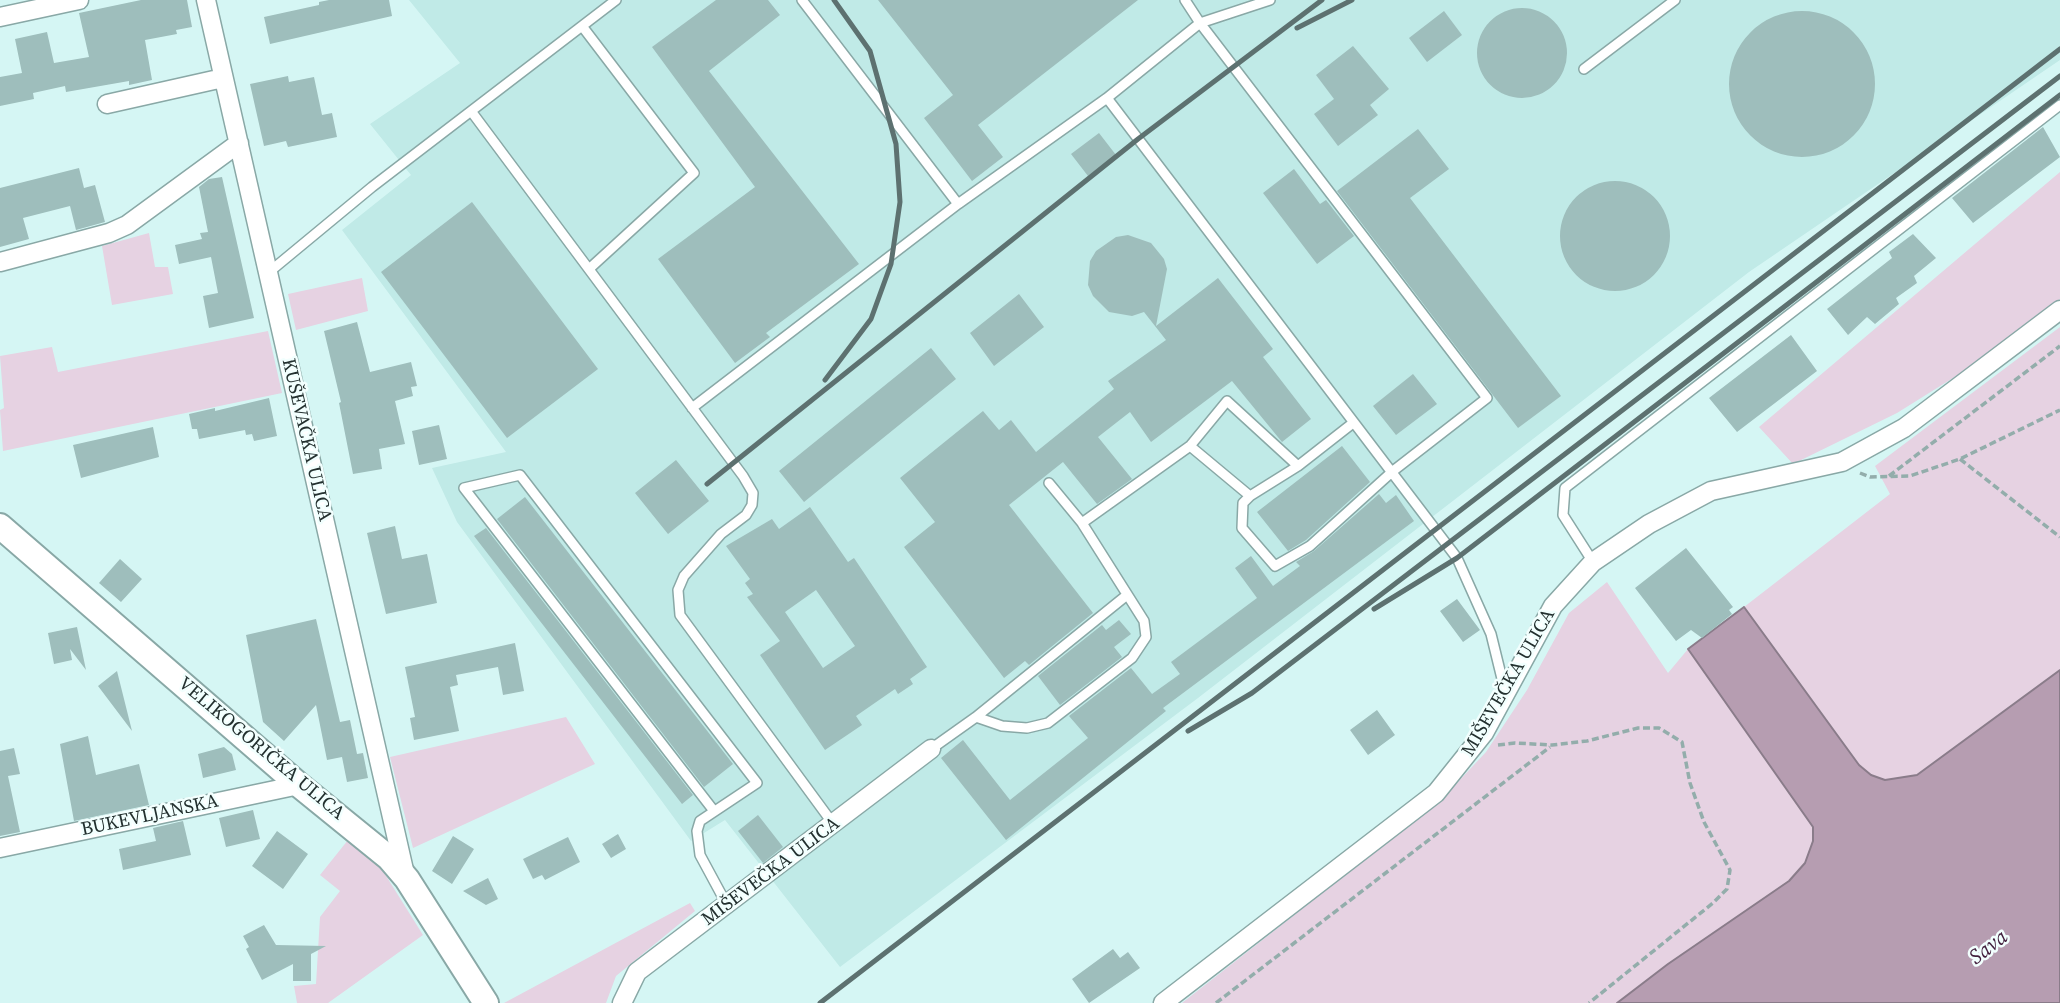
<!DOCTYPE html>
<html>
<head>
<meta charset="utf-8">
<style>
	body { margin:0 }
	canvas { display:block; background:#d5f6f4 }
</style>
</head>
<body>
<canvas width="2060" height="1003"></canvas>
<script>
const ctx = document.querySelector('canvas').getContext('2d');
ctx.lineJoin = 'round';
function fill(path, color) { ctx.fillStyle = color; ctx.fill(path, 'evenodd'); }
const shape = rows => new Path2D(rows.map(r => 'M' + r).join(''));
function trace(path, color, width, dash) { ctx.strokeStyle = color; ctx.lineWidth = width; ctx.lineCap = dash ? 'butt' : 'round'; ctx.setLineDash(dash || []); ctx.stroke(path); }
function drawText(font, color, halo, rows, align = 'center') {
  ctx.font = font + ' "Source Serif 4",serif'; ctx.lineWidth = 5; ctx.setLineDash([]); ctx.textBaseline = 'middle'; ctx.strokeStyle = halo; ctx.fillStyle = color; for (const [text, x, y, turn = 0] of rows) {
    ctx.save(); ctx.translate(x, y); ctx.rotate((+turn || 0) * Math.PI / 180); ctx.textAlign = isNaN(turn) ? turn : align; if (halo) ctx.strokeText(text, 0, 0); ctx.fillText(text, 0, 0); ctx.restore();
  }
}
fill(shape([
	[409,0,2060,0,2060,60,1749,272,1198,698,840,967,725,820,691,841,457,522,432,468,506,452,342,230,411,175,370,124,460,63]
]), '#c0eae7');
fill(shape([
	[2060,172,2060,299,1985,358,1897,413,1793,464,1759,427],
	[149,233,155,267,168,267,173,294,112,305,102,246],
	[362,278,368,311,296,330,288,294],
	[2060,327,2060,670,1917,775,1885,780,1871,775,1859,765,1744,607,1890,494,1875,466],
	[268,331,282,393,3,451,0,410,4,408,0,356,52,347,58,372],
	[1607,582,1668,673,1688,649,1813,827,1813,841,1805,863,1789,881,1668,964,1617,1003,1182,1003,1441,800,1486,752,1527,690,1569,613],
	[566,717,595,764,413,848,390,757],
	[348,840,378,863,423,935,328,1003,297,1003,294,986,316,984,320,917,340,891,320,875],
	[690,903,695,911,616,976,606,1003,504,1003]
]), '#e6d2e2');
const water = shape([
	[1744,607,1859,765,1871,775,1885,780,1917,775,2060,670,2060,1003,1617,1003,1668,964,1789,881,1805,863,1813,841,1813,827,1688,649,1744,607]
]);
fill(water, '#b69db1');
trace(water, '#8a7c8a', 2);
fill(shape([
	[141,0,187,0,192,27,176,30,177,34,145,40,152,80,129,85,129,81,66,92,65,86,33,93,34,99,0,106,0,77,22,73,15,39,47,32,54,63,89,57,79,13],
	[329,0,389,0,392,16,270,44,264,17,319,5,319,2],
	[716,0,768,0,780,15,709,71,859,264,766,333,770,337,735,363,658,259,755,187,652,47],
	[878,0,1138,0,978,125,1003,157,972,181,924,118,953,95],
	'1477 53a45 45 0 1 1 90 0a45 45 0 1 1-90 0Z',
	[1444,11,1462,35,1427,62,1409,38],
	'1729 84a73 73 0 1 1 146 0a73 73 0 1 1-146 0Z',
	[1353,46,1389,89,1370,105,1378,115,1338,146,1314,114,1334,99,1316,75],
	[288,76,289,82,314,77,322,115,332,113,337,137,288,147,286,141,264,146,250,84],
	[2043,127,2060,157,1973,223,1952,198],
	[1418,129,1449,169,1410,198,1561,396,1518,428,1337,191],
	[1099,133,1116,155,1088,176,1071,154],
	[79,168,84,188,95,185,105,222,76,230,70,206,23,218,29,239,0,247,0,188],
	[1294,169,1320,204,1326,200,1354,236,1317,264,1263,193],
	[222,177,254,318,209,328,203,296,218,293,211,257,179,264,175,245,202,239,200,233,208,232,199,187,209,179],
	'1560 236a55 55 0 1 1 110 0a55 55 0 1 1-110 0Z',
	[472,202,598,369,507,438,381,272],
	[1913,234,1936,258,1914,276,1917,283,1896,298,1899,304,1875,324,1867,317,1848,335,1827,309,1892,258,1889,252],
	[1128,235,1151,243,1164,259,1167,269,1156,326,1218,278,1273,349,1263,357,1311,419,1282,442,1232,381,1151,442,1130,412,1098,437,1132,479,1097,504,1063,462,1009,505,1093,613,1029,665,1025,661,1004,678,904,547,935,522,900,478,983,411,999,430,1011,420,1036,452,1114,389,1108,381,1166,340,1144,312,1132,316,1109,312,1093,296,1088,285,1090,261,1096,251,1116,237],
	[1019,294,1044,327,994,366,970,333],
	[357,322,370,372,411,362,417,386,411,387,413,396,395,401,405,444,379,449,382,469,353,474,339,403,341,402,324,331],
	[1791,335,1817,371,1737,432,1709,398],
	[931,348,956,379,804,502,779,471],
	[1413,374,1437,404,1396,435,1373,406],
	[269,398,277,436,254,441,252,434,246,435,245,430,199,439,197,429,192,429,189,414,215,408,215,411],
	[439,425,447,459,419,465,412,431],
	[153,427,159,457,81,478,73,445],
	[1342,446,1370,482,1306,540,1288,551,1257,512],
	[676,460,709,501,668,534,635,493],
	[1379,494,1386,503,1396,495,1414,521,1163,708,1166,711,1006,840,941,758,963,740,1010,800,1088,738,1069,716,1131,668,1152,694,1180,674,1171,662,1257,598,1235,568,1251,556,1273,586,1300,566,1296,562,1314,551],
	[525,497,733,764,704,787,497,519],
	[810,507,848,562,854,558,927,667,910,679,913,684,898,694,895,689,856,716,862,725,825,750,760,655,780,641,747,597,753,594,745,583,750,579,726,546,772,519,779,529],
	[816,590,855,646,823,668,785,612],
	[395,526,402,559,427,554,437,603,386,614,367,533],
	[486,528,693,795,682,804,474,536],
	[1686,548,1733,607,1729,610,1732,614,1702,638,1691,630,1676,641,1635,588],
	[120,559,142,579,121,602,99,583],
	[1457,599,1480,630,1463,642,1440,611],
	[316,619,340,722,350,720,357,754,363,753,368,778,347,782,342,757,327,760,316,705,284,741,263,722,246,635],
	[1119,620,1131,634,1114,647,1122,657,1060,705,1038,676,1102,625,1106,630],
	[77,627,86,670,70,649,72,660,54,664,48,633],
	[515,643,524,691,503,695,498,667,456,675,458,685,450,687,459,731,414,740,410,718,415,717,405,667],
	[117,671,132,731,98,686],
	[1377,710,1395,735,1368,755,1350,730],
	[88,736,96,775,139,764,149,805,74,821,60,744],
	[224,747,232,754,236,770,203,778,198,754],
	[14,748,20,774,8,776,20,832,0,836,0,751],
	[253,810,260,839,226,847,219,818],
	[758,815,783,847,763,863,738,831],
	[183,821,191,855,123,870,119,849,156,841,153,828],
	[277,831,308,854,283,889,252,866],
	[618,834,626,849,611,858,602,844],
	[453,836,474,849,452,884,432,871],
	[568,837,580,862,545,880,542,875,533,879,523,859],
	[488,878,498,899,486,905,463,891],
	[264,925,276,945,326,946,311,954,311,981,293,981,293,964,262,980,246,949,249,947,243,936],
	[1113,949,1120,958,1128,952,1140,968,1089,1003,1072,979]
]), '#9ebebc');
const lane = shape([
	[802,0,958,204],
	[1185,0,1200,23,1270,0],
	[582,26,694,173,589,269],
	[1584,69,1675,0],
	[1107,98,1200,23,1487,398,1393,471,1310,546,1275,566,1242,528,1243,503,1250,496,1190,446],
	[471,111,743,476,753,493,752,505,746,515,721,534,684,576,678,590,680,615,834,825],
	[268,273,372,187,616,0],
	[692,408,958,204,1107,98,1457,558,1491,634,1505,691],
	[1250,496,1298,466,1353,423],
	[1082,523,1190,446,1227,401,1298,466],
	[1593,562,1563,515,1565,488,2060,105],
	[976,717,1127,595],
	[931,749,976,717,1002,726,1027,728,1048,723,1132,658,1146,637,1144,621,1082,523,1049,483],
	[714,811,464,488,520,475,757,783,700,821,697,831,700,855,727,905]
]);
const street = shape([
	[206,0,404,870],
	[0,17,79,0],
	[107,104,223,78],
	[0,262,109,233,127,225,239,143],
	[0,848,299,785],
	[622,1003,637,972,931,749],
	[1163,1003,1436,793,1484,733,1553,606,1593,562,1649,524,1711,491,1842,462,1904,428,2060,310]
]);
const secondary = shape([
	[0,526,299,785,389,858,407,879,486,1003]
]);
trace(lane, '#89a8a6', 12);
trace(street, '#89a8a6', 21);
trace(secondary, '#89a8a6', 28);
trace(shape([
	[1960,459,2060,537],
	[1860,473,1870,477,1910,476,1960,459,2060,410],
	[1889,476,2060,346],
	[1498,745,1515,743,1552,745,1587,741,1638,728,1659,728,1682,742,1690,783,1704,822,1730,870,1727,889,1713,903,1589,1003],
	[1216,1003,1550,747]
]), '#93adab', 3.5, [7, 3.5]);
trace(lane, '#fff', 9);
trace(street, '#fff', 18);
trace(secondary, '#fff', 24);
trace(shape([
	[1297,28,1352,0],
	[825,380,871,319,891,264,900,202,896,144,870,51,834,0],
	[707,484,1138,139,1322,0],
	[1374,609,1457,558,2060,95],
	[1188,731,1252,693,2060,76],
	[820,1003,2060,49]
]), '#5d7170', 5);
drawText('19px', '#23302f', '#f2fffe', [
	["KUŠEVAČKA ULICA",306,440,77],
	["MIŠEVEČKA ULICA",1509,683,-60],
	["VELIKOGORIČKA ULICA",261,749,40],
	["BUKEVLJANSKA",150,816,-12],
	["MIŠEVEČKA ULICA",771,872,-37]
]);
drawText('italic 21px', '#411e3c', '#f2fffe', [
	["Sava",1989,948,-38]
]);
</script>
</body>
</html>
